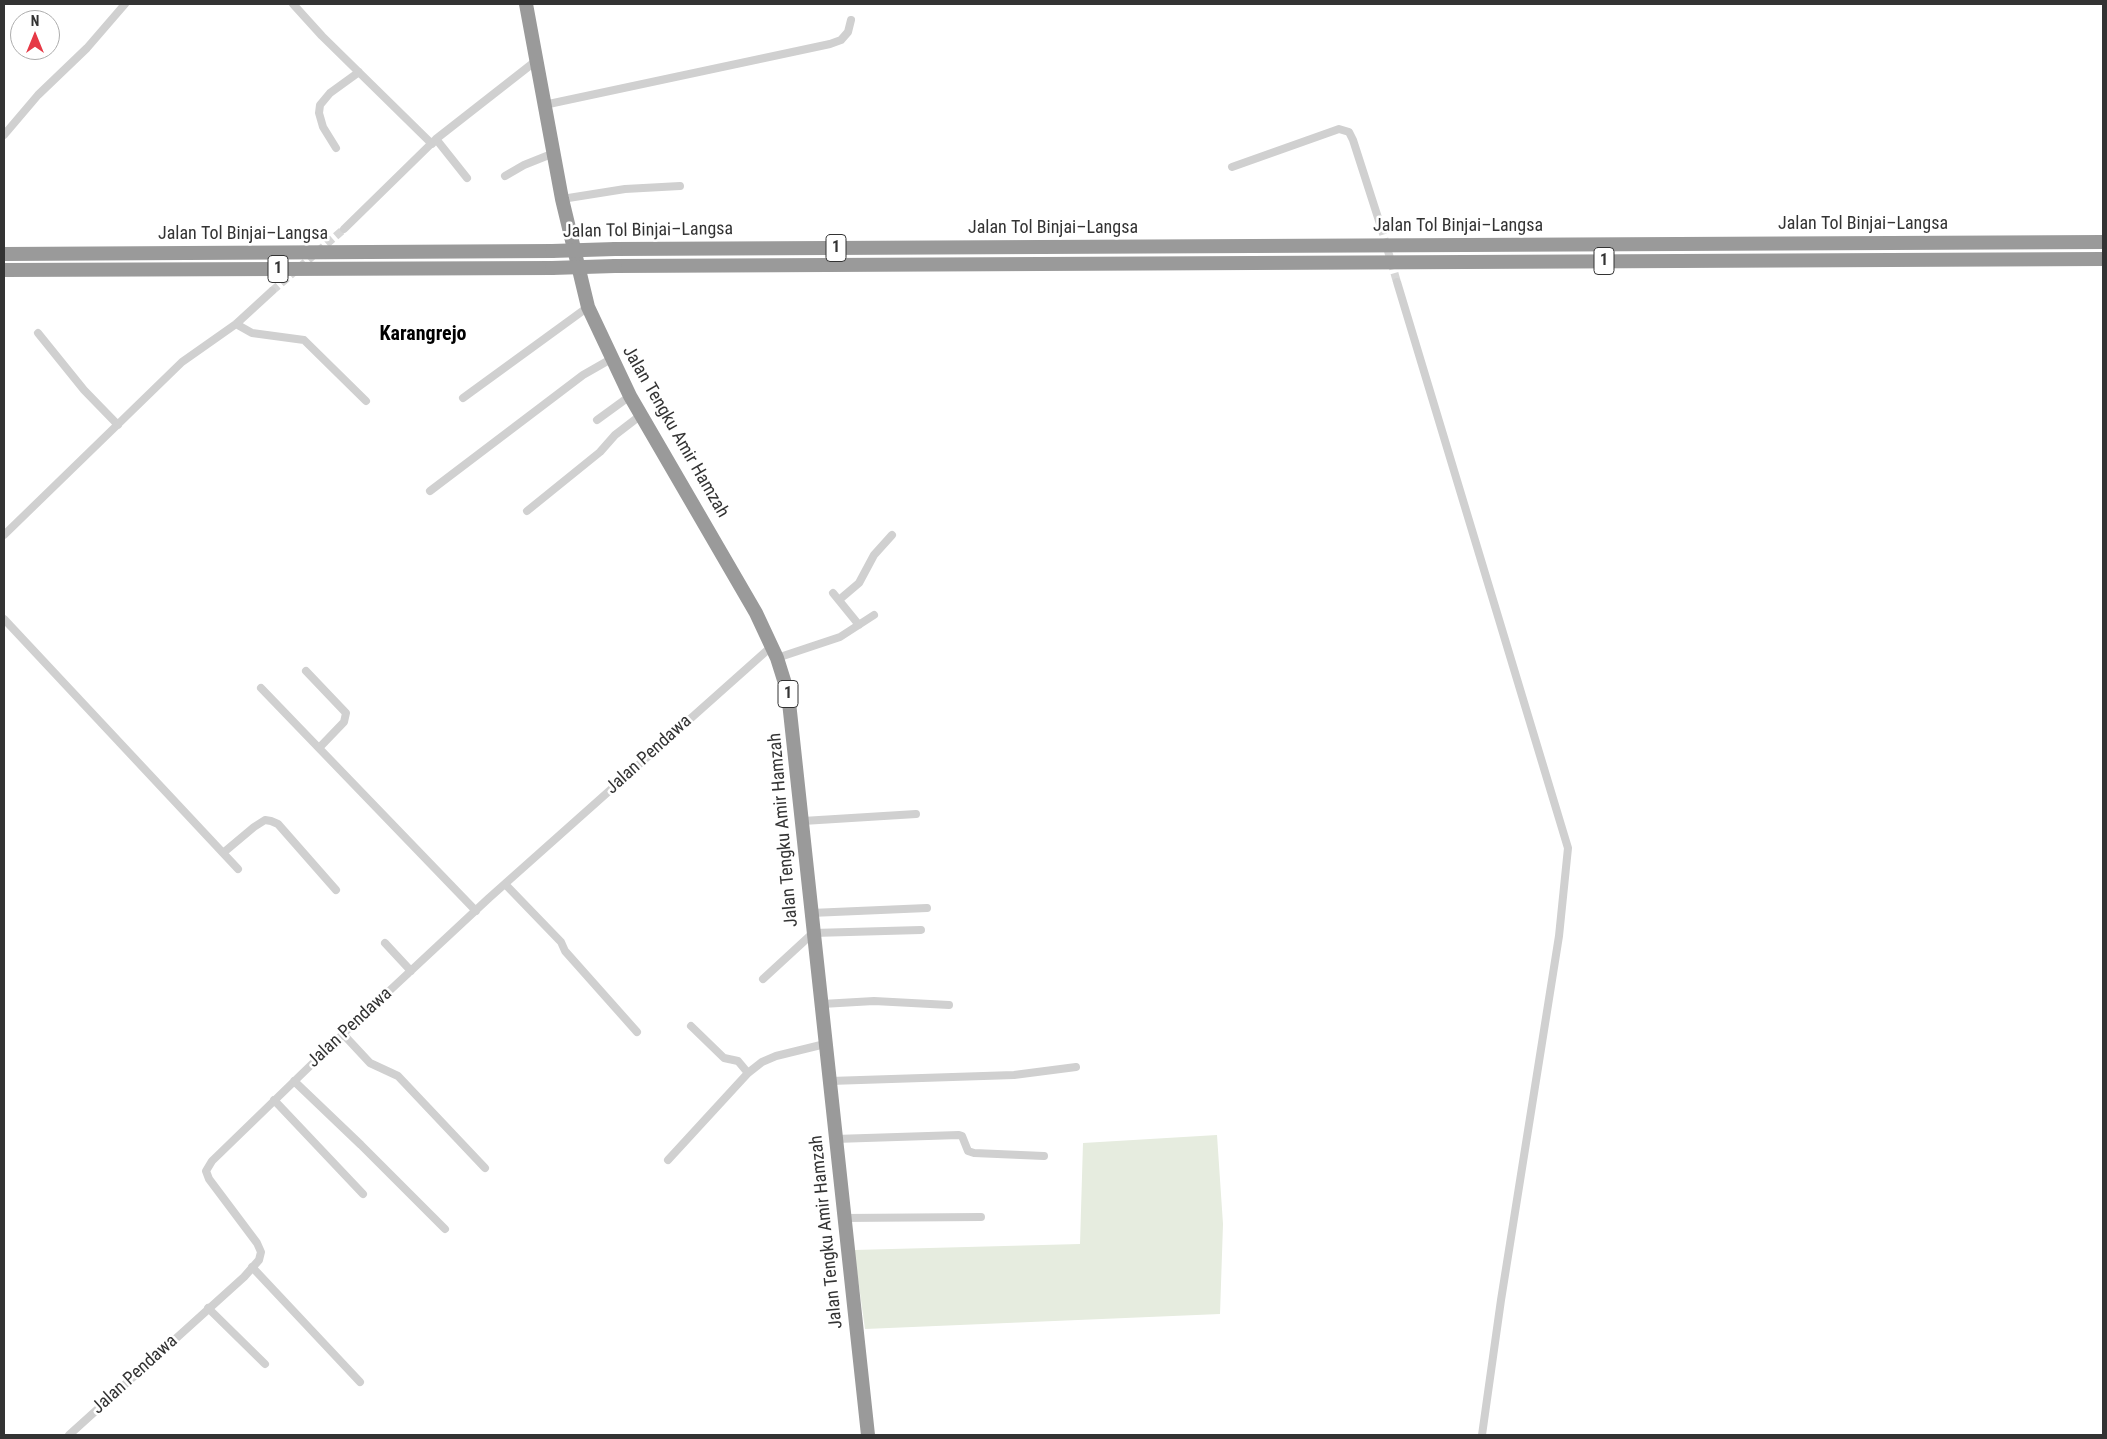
<!DOCTYPE html>
<html>
<head>
<meta charset="utf-8">
<style>
	body { margin:0 }
	#map { position:relative; width:2107px; height:1439px; overflow:hidden; background:#fff; font-family:"Roboto Condensed",sans-serif }
	canvas { display:block }
	.frame { position:absolute; inset:0; border:5px solid #333; pointer-events:none }
	.north { position:absolute; left:10px; top:10px; width:50px; height:50px; box-sizing:border-box; background:#fff; border:1px solid #adadad; border-radius:50%; rotate:0deg; font-size:14px; font-weight:700; line-height:20px; text-align:center; color:#333 }
	.north::after { content:''; display:block; margin:auto; width:18px; height:22px; background:#e63946; clip-path:polygon(50% 0,100% 100%,50% 72%,0 100%) }
</style>
</head>
<body>
<div id="map">
<canvas width="2107" height="1439"></canvas>
<div class="frame"></div>
<div class="north">N</div>
</div>
<script>
const ctx = document.querySelector('canvas').getContext('2d');
ctx.lineJoin = 'round';
function fill(path, color) { ctx.fillStyle = color; ctx.fill(path, 'evenodd'); }
const shape = rows => new Path2D(rows.map(r => 'M' + r).join(''));
function trace(path, color, width, dash) { ctx.strokeStyle = color; ctx.lineWidth = width; ctx.lineCap = dash ? 'butt' : 'round'; ctx.setLineDash(dash || []); ctx.stroke(path); }
function drawText(font, color, halo, rows, align = 'center') {
  ctx.font = font + ' "Roboto Condensed",sans-serif'; ctx.lineWidth = 5; ctx.setLineDash([]); ctx.textBaseline = 'middle'; ctx.strokeStyle = halo; ctx.fillStyle = color; for (const [text, x, y, turn = 0] of rows) {
    ctx.save(); ctx.translate(x, y); ctx.rotate((+turn || 0) * Math.PI / 180); ctx.textAlign = isNaN(turn) ? turn : align; if (halo) ctx.strokeText(text, 0, 0); ctx.fillText(text, 0, 0); ctx.restore();
  }
}
fill(shape([
	[1217,1135,1223,1224,1220,1314,865,1329,854,1250,1080,1244,1083,1143]
]), '#e6ecdf');
trace(shape([
	[1381,227,1397,282],
	[272,291,344,229]
]), '#d6d6d6', 8, [8, 4]);
trace(shape([
	[293,4,322,36,432,144],
	[544,105,830,44,841,40,848,32,851,20],
	[4,135,38,95,87,48,125,4],
	[436,139,467,178],
	[336,148,323,127,319,113,320,105,330,93,359,72],
	[1232,167,1339,129,1349,132,1353,140,1381,227],
	[505,176,524,165,554,153],
	[562,199,625,189,680,186],
	[344,229,436,139,537,60],
	[1397,282,1568,848,1559,936,1501,1300,1482,1435],
	[236,324,252,333,304,340,366,401],
	[38,333,84,390,118,425],
	[463,398,588,307],
	[597,420,630,396],
	[430,491,583,375,611,359],
	[527,511,600,452,615,435,641,415],
	[4,535,182,362,236,324,272,291],
	[833,593,859,625],
	[839,600,859,583,874,555,892,535],
	[4,619,238,869],
	[777,658,840,637,874,615],
	[306,671,346,713,344,722,319,748],
	[261,688,476,911],
	[803,821,916,814],
	[223,853,254,827,265,820,271,821,278,824,336,890],
	[505,884,561,942,565,951,637,1032],
	[811,913,927,908],
	[385,943,411,971],
	[763,979,813,933,921,930],
	[822,1004,874,1001,949,1005],
	[691,1026,724,1058,738,1061,748,1073],
	[343,1034,370,1063,398,1076,485,1168],
	[294,1081,361,1145,445,1229],
	[830,1081,1014,1075,1076,1067],
	[274,1100,363,1194],
	[835,1139,959,1135,962,1136,968,1151,974,1153,1044,1156],
	[668,1160,748,1073,762,1062,776,1056,825,1044],
	[843,1218,981,1217],
	[252,1267,360,1382],
	[208,1308,265,1364],
	[69,1435,244,1277,259,1260,261,1252,257,1243,209,1179,206,1171,212,1161,343,1034,489,898,772,646]
]), '#d0d0d0', 8);
trace(shape([
	[526,4,562,199,588,307,630,396,756,613,777,658,788,693,868,1435],
	[615,249,2103,242],
	[4,254,552,251],
	[615,266,2103,259],
	[4,270,552,268]
]), '#9a9a9a', 14);
trace(shape([
	[552,251,615,249],
	[552,268,615,266]
]), '#9a9a9a', 14);
for (const [x, y, w] of [
	[836,248,20],
	[1604,261,20],
	[278,269,20],
	[788,694,20]
]) { const box = new Path2D(); box.roundRect(x - w / 2, y - 13.5, w, 27, 4); ctx.fillStyle = '#fff'; ctx.fill(box); trace(box, '#333', 1); }
drawText('bold 16px', '#333', null, [
	["1",836,248],
	["1",1604,261],
	["1",278,269],
	["1",788,694]
]);
drawText('18px', '#333', '#fff', [
	["Jalan Tol Binjai–Langsa",1863,224],
	["Jalan Tol Binjai–Langsa",1458,226],
	["Jalan Tol Binjai–Langsa",1053,228],
	["Jalan Tol Binjai–Langsa",648,231,-1],
	["Jalan Tol Binjai–Langsa",243,234],
	["Jalan Tengku Amir Hamzah",675,432,60],
	["Jalan Pendawa",649,755,-42],
	["Jalan Tengku Amir Hamzah",784,830,-95],
	["Jalan Pendawa",350,1028,-43],
	["Jalan Tengku Amir Hamzah",827,1232,-96],
	["Jalan Pendawa",135,1375,-42]
]);
drawText('bold 20px', '#000', '#fff', [
	["Karangrejo",423,335]
]);
</script>
</body>
</html>
